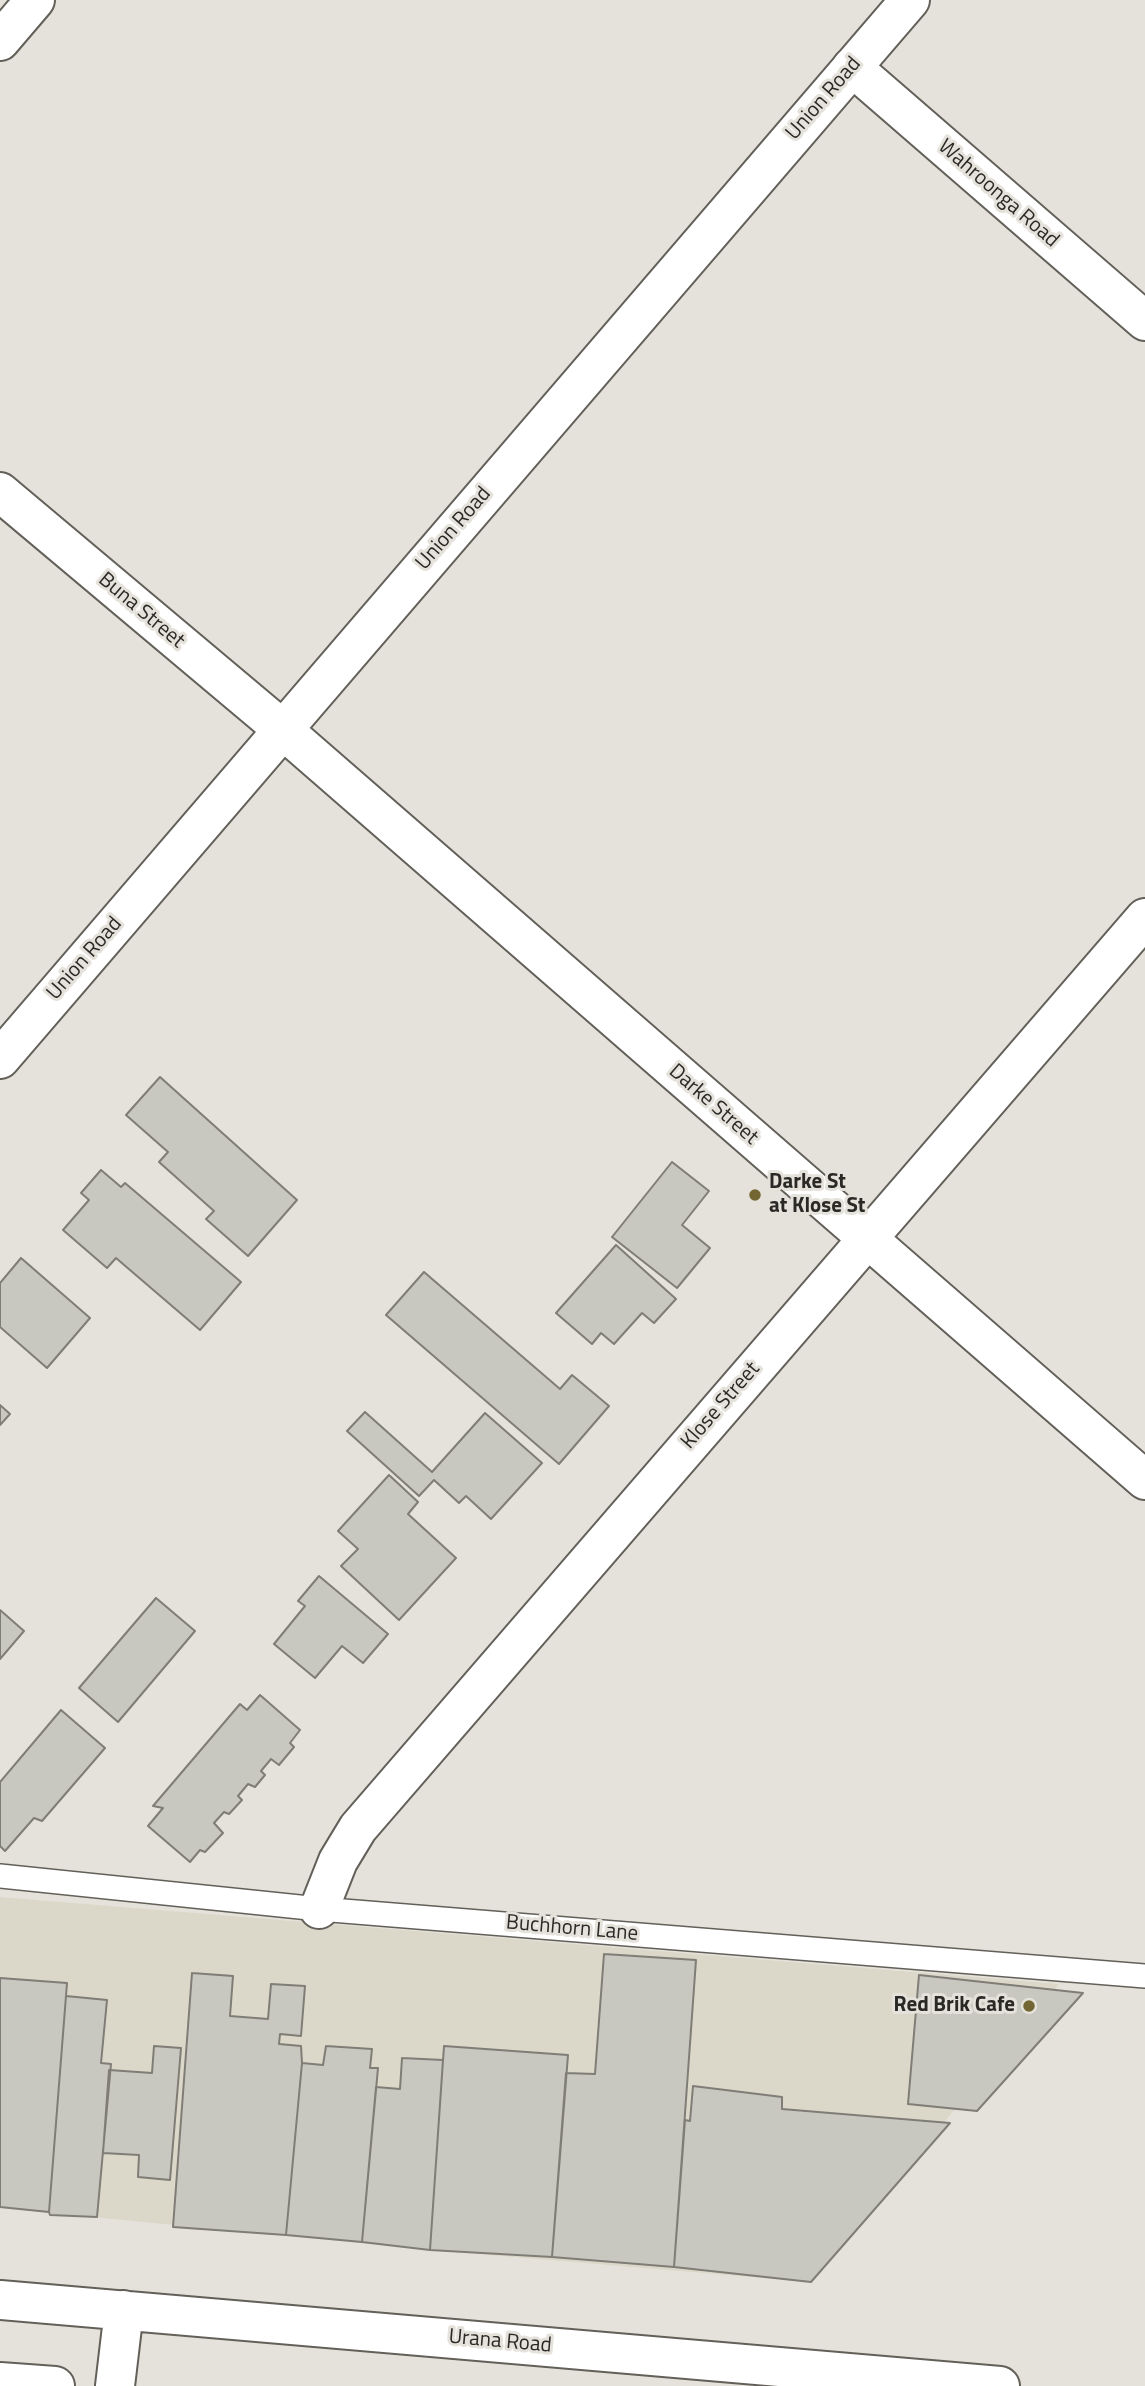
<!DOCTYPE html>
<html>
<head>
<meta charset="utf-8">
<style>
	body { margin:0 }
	canvas { display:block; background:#e4e2da }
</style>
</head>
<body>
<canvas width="1145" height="2386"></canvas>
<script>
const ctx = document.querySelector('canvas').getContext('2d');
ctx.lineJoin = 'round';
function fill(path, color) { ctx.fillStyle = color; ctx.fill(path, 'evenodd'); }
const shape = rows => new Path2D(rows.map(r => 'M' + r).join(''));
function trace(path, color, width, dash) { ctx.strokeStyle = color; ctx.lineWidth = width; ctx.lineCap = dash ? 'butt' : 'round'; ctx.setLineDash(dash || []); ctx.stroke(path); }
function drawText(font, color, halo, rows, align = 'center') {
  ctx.font = font + ' "Titillium Web",sans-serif'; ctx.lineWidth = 6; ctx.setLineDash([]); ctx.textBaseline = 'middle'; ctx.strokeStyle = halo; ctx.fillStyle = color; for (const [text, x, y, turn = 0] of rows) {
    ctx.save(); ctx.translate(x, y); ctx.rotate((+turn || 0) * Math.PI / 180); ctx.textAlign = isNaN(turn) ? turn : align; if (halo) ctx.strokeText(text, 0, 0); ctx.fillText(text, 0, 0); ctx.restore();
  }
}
fill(shape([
	[0,1897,1059,1984,811,2282,430,2250,0,2208]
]), '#dcd8c9');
const building = shape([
	[160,1077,297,1200,248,1256,206,1219,214,1211,159,1162,168,1152,126,1115,160,1077],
	[672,1162,709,1191,682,1225,710,1248,677,1288,612,1237,672,1162],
	[101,1170,121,1187,125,1183,241,1282,200,1330,116,1258,107,1268,63,1230,89,1200,81,1193,101,1170],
	[616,1245,676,1299,654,1323,642,1313,614,1344,601,1333,592,1344,556,1313,616,1245],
	[21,1258,90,1318,47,1368,0,1327,0,1283,21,1258],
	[424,1272,560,1389,572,1375,609,1406,559,1464,386,1315,424,1272],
	[0,1405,10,1414,0,1425,0,1405],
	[365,1412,432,1472,485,1413,542,1463,491,1519,466,1496,459,1503,434,1480,419,1496,347,1431,365,1412],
	[389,1475,418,1502,408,1514,456,1558,399,1620,341,1566,358,1549,338,1531,389,1475],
	[319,1576,388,1634,363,1663,342,1646,315,1678,274,1644,305,1606,298,1601,319,1576],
	[156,1598,195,1631,118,1722,79,1688,156,1598],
	[0,1610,24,1631,0,1659,0,1610],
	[260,1695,300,1730,290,1743,294,1747,279,1765,271,1759,261,1771,265,1775,255,1787,248,1784,238,1796,242,1800,229,1814,224,1812,214,1823,223,1833,205,1852,200,1850,190,1862,148,1826,163,1808,153,1806,240,1704,247,1710,260,1695],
	[61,1710,105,1748,42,1821,34,1818,5,1851,0,1846,0,1782,61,1710],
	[604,1954,696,1960,674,2267,552,2257,566,2073,595,2074,604,1954],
	[192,1973,233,1976,230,2016,268,2019,271,1984,305,1986,301,2036,280,2034,279,2044,301,2046,302,2063,286,2235,173,2227,192,1973],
	[919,1975,1083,1993,977,2111,908,2104,919,1975],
	[0,1978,67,1983,49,2212,0,2207,0,1978],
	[66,1996,107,2000,101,2063,111,2064,97,2217,50,2215,49,2212,66,1996],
	[154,2046,181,2048,170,2180,138,2177,139,2155,103,2153,109,2070,152,2073,154,2046],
	[326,2046,372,2049,370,2068,378,2068,362,2242,286,2235,302,2063,323,2065,326,2046],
	[444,2046,568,2055,552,2257,430,2250,444,2046],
	[402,2058,443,2060,430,2250,362,2242,376,2087,400,2089,402,2058],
	[693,2086,782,2097,782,2109,950,2123,811,2282,674,2267,685,2120,690,2121,693,2086]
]);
fill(building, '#c9c8c0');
trace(building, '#7f7d76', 2);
const lane = shape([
	[0,1876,319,1909,1145,1976]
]);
const street = shape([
	[0,41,35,0],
	[852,67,1145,321],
	[0,492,282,729,1145,1480],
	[319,1909,338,1861,358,1828,1145,918]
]);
const secondary = shape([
	[0,1059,910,0],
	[0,2300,1000,2386],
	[0,2382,55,2386],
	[115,2386,124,2310]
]);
trace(lane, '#626059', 26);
trace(street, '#626059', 42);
trace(secondary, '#626059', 42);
trace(lane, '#fff', 23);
trace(street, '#fff', 38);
trace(secondary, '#fff', 38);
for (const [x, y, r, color] of [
	[755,1195,7,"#736633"],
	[1029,2006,7,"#736633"]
]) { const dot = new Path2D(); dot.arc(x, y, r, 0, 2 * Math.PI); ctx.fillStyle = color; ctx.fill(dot); trace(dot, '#e4e2da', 2.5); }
drawText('21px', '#2a2926', '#e4e2da', [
	["Union Road",824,99,-49],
	["Wahroonga Road",998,194,41],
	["Union Road",454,529,-49],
	["Buna Street",141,611,40],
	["Union Road",85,959,-49],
	["Darke Street",713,1105,41],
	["Klose Street",721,1406,-49],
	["Buchhorn Lane",572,1929,5],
	["Urana Road",500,2342,5]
]);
drawText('bold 21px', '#2a2926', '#e4e2da', [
	["Darke St",769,1183],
	["at Klose St",769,1207],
	["Red Brik Cafe",1015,2006,"right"]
], 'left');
</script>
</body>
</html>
